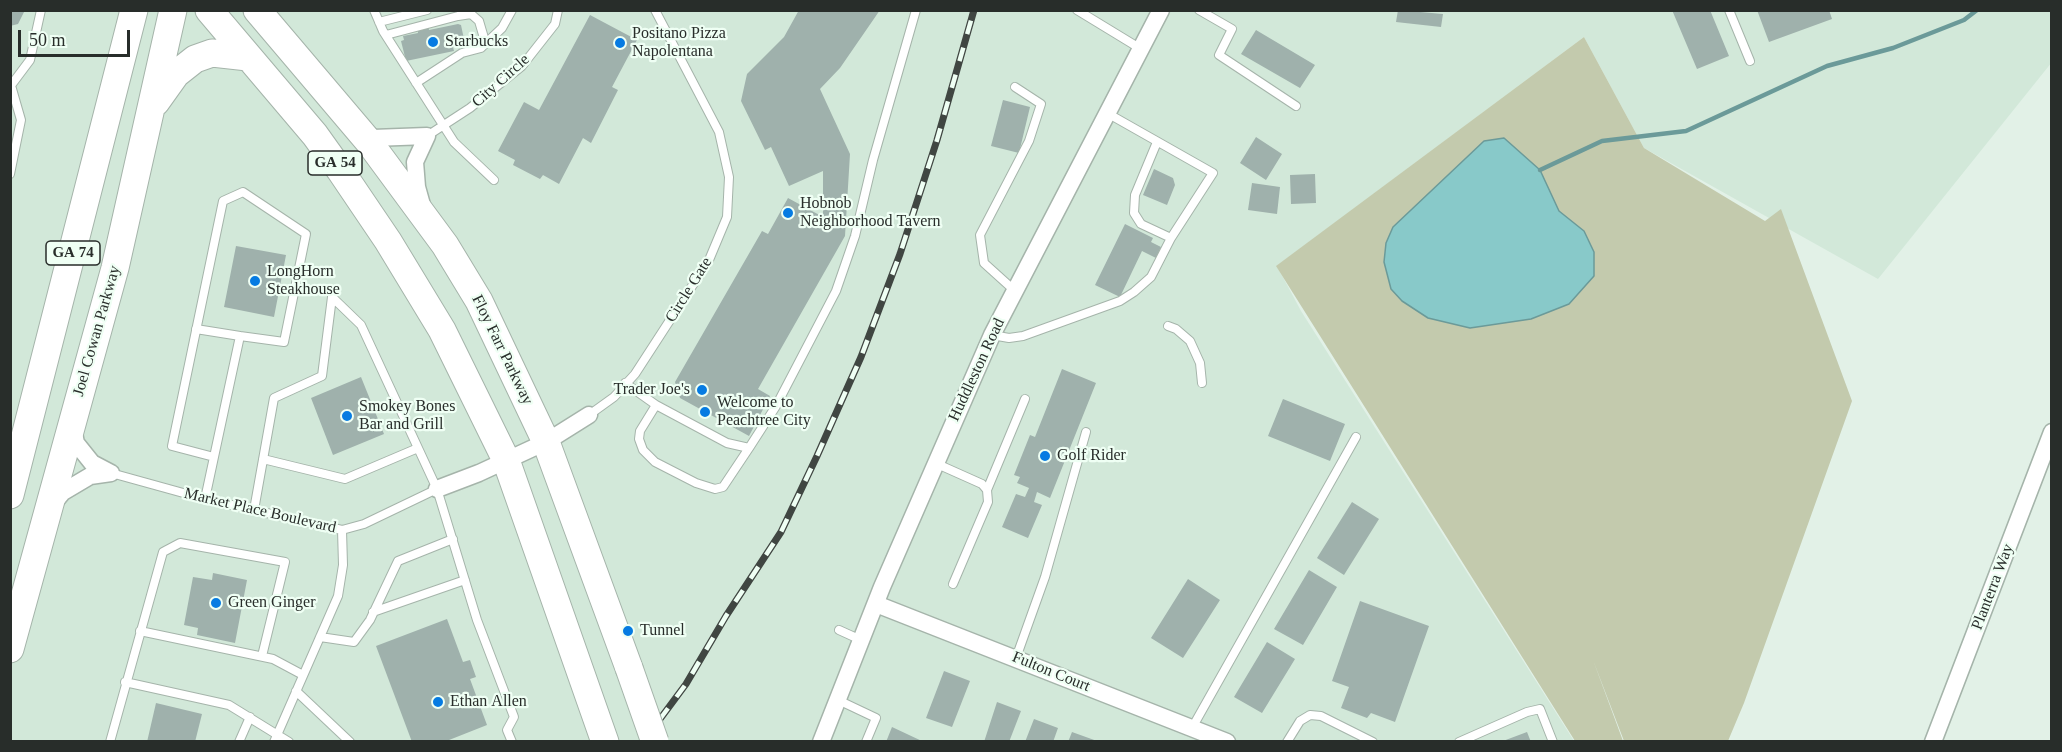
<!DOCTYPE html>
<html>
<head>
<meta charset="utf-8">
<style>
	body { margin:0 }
	#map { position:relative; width:2062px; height:752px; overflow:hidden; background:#e2f1e7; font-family:Georgia,serif }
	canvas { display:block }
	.frame { position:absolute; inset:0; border:12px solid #282d2a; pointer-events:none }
	.scale { position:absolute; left:18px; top:30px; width:112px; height:27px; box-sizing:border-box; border:3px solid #282d2a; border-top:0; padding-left:8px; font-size:18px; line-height:21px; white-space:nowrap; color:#282d2a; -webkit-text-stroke:4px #effff4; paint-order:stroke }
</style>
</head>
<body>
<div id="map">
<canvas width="2062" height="752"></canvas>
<div class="frame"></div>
<div class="scale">50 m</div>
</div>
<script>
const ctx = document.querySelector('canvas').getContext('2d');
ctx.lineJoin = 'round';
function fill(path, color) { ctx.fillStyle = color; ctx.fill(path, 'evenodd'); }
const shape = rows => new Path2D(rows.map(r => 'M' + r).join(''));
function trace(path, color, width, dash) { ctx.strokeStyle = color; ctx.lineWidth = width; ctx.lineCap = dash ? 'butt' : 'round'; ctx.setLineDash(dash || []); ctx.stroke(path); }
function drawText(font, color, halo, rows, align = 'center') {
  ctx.font = font + ' Georgia,serif'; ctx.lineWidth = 4.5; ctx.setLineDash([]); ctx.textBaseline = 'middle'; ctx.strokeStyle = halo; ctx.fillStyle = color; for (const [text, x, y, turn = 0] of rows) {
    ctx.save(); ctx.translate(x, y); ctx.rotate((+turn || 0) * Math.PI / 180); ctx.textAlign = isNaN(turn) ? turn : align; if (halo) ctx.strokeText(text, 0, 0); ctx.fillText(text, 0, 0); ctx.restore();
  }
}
fill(shape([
	[2051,10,2052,62,1878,279,1644,148,1584,37,1277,266,1301,311,1574,741,11,742,10,11]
]), '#d2e8d9');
fill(shape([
	[1584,37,1644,148,1765,221,1781,209,1852,401,1744,703,1728,741,1624,741,1593,660,1623,741,1575,741,1276,266]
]), '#c3caad');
const water = shape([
	[1504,138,1540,170,1559,211,1584,231,1594,252,1594,276,1569,304,1531,319,1470,328,1428,318,1402,301,1391,289,1384,262,1386,243,1393,227,1484,141,1504,138]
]);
fill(water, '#88c9c9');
trace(water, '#6b9a99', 1.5);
trace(shape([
	[1540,170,1602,141,1686,131,1827,66,1893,48,1964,20,1977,10]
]), '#6b9a99', 4.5);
fill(shape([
	[10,10,25,10,18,24,10,26],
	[799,10,880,10,840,68,820,89,850,154,845,236,758,389,770,396,749,436,680,398,675,382,762,231,768,234,788,198,823,217,823,171,789,186,771,147,765,150,741,101,747,74,784,37],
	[1398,10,1443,14,1441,27,1396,22],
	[1672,10,1710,10,1729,56,1697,69],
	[1757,10,1829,10,1832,19,1769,42],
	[590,15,637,40,612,87,618,90,591,143,583,138,559,184,543,175,540,179,513,165,515,160,498,151,524,102,539,110],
	[458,24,461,25,465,44,453,47,454,51,406,61,401,41,404,40,403,36,418,33,417,27,428,25,429,30],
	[1256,30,1315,65,1300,88,1241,54],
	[1003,100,1030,107,1019,153,991,146],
	[1256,137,1282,154,1266,180,1240,163],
	[1154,169,1173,178,1175,185,1167,205,1143,195],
	[1315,174,1316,203,1291,204,1290,175],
	[1252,183,1280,187,1277,214,1248,210],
	[1125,224,1153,238,1151,242,1161,247,1156,258,1142,251,1120,297,1095,285],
	[236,246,286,255,274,317,224,307],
	[1062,369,1096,383,1050,498,1037,492,1034,502,1042,505,1028,538,1002,527,1016,494,1025,497,1029,488,1017,483,1020,477,1014,475,1030,435,1035,437],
	[361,377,384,434,333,455,311,398],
	[1283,399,1345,424,1330,461,1268,436],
	[1352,502,1379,519,1344,575,1317,558],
	[1309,570,1337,587,1303,645,1274,629],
	[213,573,247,580,235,643,197,635,198,628,184,625,193,577,212,580],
	[1188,579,1220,600,1183,658,1151,638],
	[1360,601,1429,626,1395,722,1371,713,1367,718,1341,708,1349,687,1332,681],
	[447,619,463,662,470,660,476,677,470,679,487,725,444,742,412,742,376,646],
	[1267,642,1295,659,1262,713,1234,697],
	[944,671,970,681,952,727,926,718],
	[997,702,1021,711,1009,742,984,742],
	[156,703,202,714,195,742,147,742],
	[1034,719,1058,728,1053,742,1025,742],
	[892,727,924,742,886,742],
	[1072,732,1097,741,1097,742,1068,742],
	[1527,732,1531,742,1503,742,1503,741]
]), '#9fb1ac');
const lane = shape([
	[374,10,383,31,454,142,494,180],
	[1077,10,1141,49],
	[1199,10,1232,29,1219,55,1296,106],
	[1729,10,1750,61],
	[379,22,427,10],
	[386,35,458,16,471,14,479,21,484,38,484,45,481,48,462,53,416,83],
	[484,45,502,28,512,10],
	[10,82,21,120,10,174],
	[12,84,30,60,41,10],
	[1015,87,1041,104,1029,141,980,235,984,263,1015,291],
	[427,136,470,108,522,66,555,24,558,10],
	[1157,142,1135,195,1134,213,1141,224,1171,238],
	[1168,326,1176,329,1190,341,1200,363,1202,383],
	[196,329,240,336],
	[992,335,1009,338,1023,336,1120,301,1134,292,1151,277,1171,238,1213,173,1107,113],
	[625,383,656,405,727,443,749,448,776,406,836,291,855,236,873,160,916,10],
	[656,405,640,431,639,439,643,450,655,462,696,483,715,489,723,487,749,448],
	[589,415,614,397,635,374,709,260,727,217,729,177,719,132,655,10],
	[263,459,345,479,418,448],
	[935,463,982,484,987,490,988,502,953,584],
	[111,473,205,499,342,530,364,524,437,489],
	[987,490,1025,399],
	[205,499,214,457,240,336,284,342,306,234,243,192,223,201,172,446,214,457],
	[254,510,274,398,322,376,332,297,361,325,437,489,477,620,514,717,507,730,512,742],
	[373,612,465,580],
	[839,630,861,640],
	[140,631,273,659,303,675],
	[320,637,354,642,370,620,398,561,453,539],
	[1016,658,1045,577,1086,432],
	[125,682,229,705,289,742],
	[296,691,350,742],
	[838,700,876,718,866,742],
	[1192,728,1356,437],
	[110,742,163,552,180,543,285,562,262,656],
	[239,742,250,717],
	[274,742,338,596,343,565,342,530],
	[1287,742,1300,721,1310,715,1321,716,1373,742],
	[1459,742,1527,712,1540,709,1553,742]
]);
const street = shape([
	[363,130,373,138,427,136,415,162,417,187,422,205],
	[73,428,76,443,92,463,111,473],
	[437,489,479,473,546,442,589,415],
	[53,504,63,492,90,476,111,473],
	[876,604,1227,742],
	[821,742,882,587,992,335,1161,10],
	[1933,742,2052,432]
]);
const primary = shape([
	[209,10,315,135,340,170,388,241,442,330,506,460,605,742],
	[257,10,369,142,445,245,479,301,546,442,629,668],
	[156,102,176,74,195,59,212,53,248,57],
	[10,495,134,10],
	[10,649,115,268,173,10]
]);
trace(lane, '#a5b4aa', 10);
trace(street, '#a5b4aa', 19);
trace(primary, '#a5b4aa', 29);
trace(lane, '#fff', 8);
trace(street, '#fff', 16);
trace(primary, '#fff', 27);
const rail = shape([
	[643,742,686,684,726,616,781,532,817,456,861,357,900,254,937,140,974,10]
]);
trace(rail, '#404642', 7);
trace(rail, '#effff4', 4.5, [14]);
const primaryBridge = shape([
	[629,668,655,742]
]);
trace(primaryBridge, '#a5b4aa', 29, []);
trace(primaryBridge, '#fff', 27);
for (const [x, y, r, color] of [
	[433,42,6,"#067be2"],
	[620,43,6,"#067be2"],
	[788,213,6,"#067be2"],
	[255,281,6,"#067be2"],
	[702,390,6,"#067be2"],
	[705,412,6,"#067be2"],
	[347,416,6,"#067be2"],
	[1045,456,6,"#067be2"],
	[216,603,6,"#067be2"],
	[628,631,6,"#067be2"],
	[438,702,6,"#067be2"]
]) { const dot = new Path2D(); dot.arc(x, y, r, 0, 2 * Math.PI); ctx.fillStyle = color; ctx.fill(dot); trace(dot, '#effff4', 2); }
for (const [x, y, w] of [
	[335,163,54],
	[73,253,54]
]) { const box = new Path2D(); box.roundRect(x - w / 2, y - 12, w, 24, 4.5); ctx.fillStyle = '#effff4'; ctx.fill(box); trace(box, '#282d2a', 1.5); }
drawText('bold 15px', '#282d2a', null, [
	["GA 54",335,163],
	["GA 74",73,253]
]);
drawText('16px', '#282d2a', '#effff4', [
	["Positano Pizza",632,34],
	["Napolentana",632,52],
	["Starbucks",445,42],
	["Hobnob",800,204],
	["Neighborhood Tavern",800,222],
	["LongHorn",267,272],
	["Steakhouse",267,290],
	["Trader Joe's",690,390,"right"],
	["Welcome to",717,403],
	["Peachtree City",717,421],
	["Smokey Bones",359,407],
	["Bar and Grill",359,425],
	["Golf Rider",1057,456],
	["Green Ginger",228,603],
	["Tunnel",640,631],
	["Ethan Allen",450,702]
], 'left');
drawText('16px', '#282d2a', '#effff4', [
	["City Circle",501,81,-42],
	["Circle Gate",689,290,-58],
	["Joel Cowan Parkway",97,331,-74],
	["Floy Farr Parkway",502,350,64],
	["Huddleston Road",977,370,-65],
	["Market Place Boulevard",260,511,13],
	["Planterra Way",1993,587,-69],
	["Fulton Court",1051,672,22]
]);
</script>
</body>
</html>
